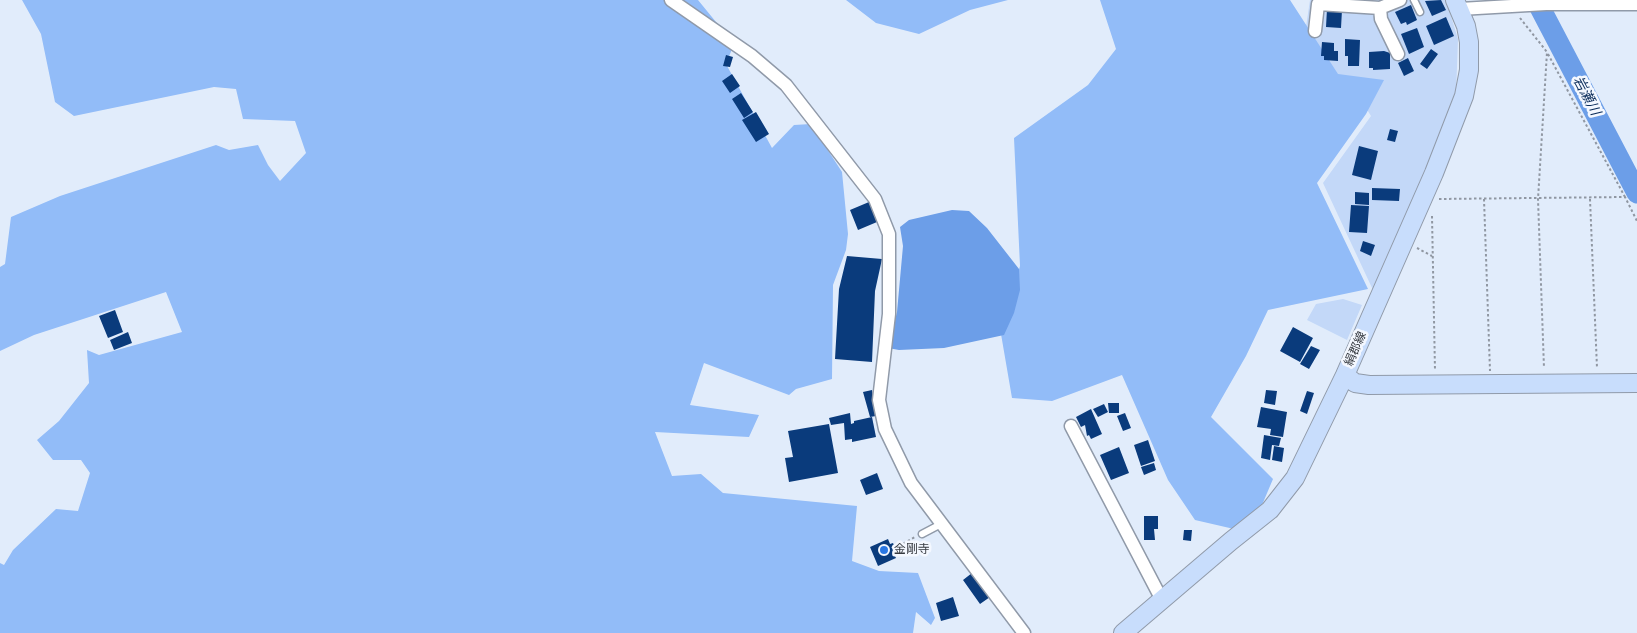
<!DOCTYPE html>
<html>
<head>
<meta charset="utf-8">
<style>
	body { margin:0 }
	canvas { display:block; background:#e1ecfb }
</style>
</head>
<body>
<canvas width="1637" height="633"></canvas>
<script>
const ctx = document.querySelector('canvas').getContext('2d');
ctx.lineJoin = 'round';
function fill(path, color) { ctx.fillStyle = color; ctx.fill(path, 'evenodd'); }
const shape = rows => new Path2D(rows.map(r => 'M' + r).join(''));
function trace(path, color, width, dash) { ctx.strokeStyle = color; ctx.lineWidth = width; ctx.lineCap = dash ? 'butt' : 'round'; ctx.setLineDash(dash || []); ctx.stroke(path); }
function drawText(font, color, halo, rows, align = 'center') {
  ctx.font = font + ' Signika,"Noto Sans JP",sans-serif'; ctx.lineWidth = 5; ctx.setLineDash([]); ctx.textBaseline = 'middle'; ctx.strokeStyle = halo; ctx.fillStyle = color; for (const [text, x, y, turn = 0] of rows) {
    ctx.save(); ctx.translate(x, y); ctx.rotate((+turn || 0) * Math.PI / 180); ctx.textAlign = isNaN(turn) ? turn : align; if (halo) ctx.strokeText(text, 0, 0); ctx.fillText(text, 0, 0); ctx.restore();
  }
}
fill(shape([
	[1310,0,1446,0,1458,39,1456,94,1445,129,1373,290,1323,183,1371,116,1361,100,1333,81,1306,27],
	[1343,299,1362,305,1347,340,1307,320,1316,304]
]), '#c3d8f8');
fill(shape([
	[22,0,698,0,734,44,726,64,772,148,794,125,811,124,842,172,848,234,846,250,833,285,832,379,796,389,789,395,704,363,690,405,759,415,749,437,655,432,672,476,701,474,723,493,857,506,852,561,879,571,918,573,935,618,931,625,916,612,913,633,0,633,0,563,4,565,13,550,56,509,78,511,90,473,81,460,53,460,37,440,59,421,89,383,87,350,99,355,182,332,166,292,34,335,0,351,0,267,5,264,11,217,60,196,216,145,229,150,258,145,268,165,280,181,306,153,295,121,243,119,236,89,214,87,74,116,55,102,41,34],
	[846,0,1008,0,970,10,919,34,876,23],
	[1100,0,1290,0,1338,74,1384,80,1366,114,1317,183,1368,289,1268,310,1246,356,1211,417,1273,479,1262,505,1234,529,1195,520,1168,480,1122,375,1052,401,1012,398,1001,334,1020,266,1014,138,1088,85,1116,49]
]), '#92bcf8');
fill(shape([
	[952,210,969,211,987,228,1019,269,1020,290,1014,313,1004,335,944,348,899,350,888,348,897,312,903,246,900,227,909,220]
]), '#6c9ee8');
trace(shape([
	[1536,0,1637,193]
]), '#6c9ee8', 21);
fill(shape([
	[1441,0,1446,10,1432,16,1425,1],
	[1411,5,1417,20,1407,25,1406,22,1401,24,1395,12],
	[1327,9,1342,10,1341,28,1326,27],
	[1446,17,1454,36,1434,45,1426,26],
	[1417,28,1424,47,1409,54,1401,34],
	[1345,39,1360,40,1359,66,1348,66,1348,56,1345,56],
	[1322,42,1334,43,1334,51,1338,51,1338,61,1324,60,1324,56,1321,56],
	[1431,49,1438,54,1427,69,1420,64],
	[1384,51,1390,53,1390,69,1373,70,1373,68,1369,68,1369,52],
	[726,55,733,57,730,67,723,66],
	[1408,58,1414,71,1404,76,1398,63],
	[732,74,740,86,730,93,722,81],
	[741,93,753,112,744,118,732,99],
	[756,112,769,134,756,142,742,120],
	[1390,129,1398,131,1395,142,1387,140],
	[1359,146,1378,151,1371,180,1352,175],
	[1372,188,1400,189,1399,201,1372,200],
	[1355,192,1369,193,1369,205,1355,204],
	[869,202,877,222,858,230,850,210],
	[1351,205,1369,206,1367,233,1349,232],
	[1363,241,1375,245,1371,256,1360,251],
	[847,256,882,259,875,291,872,362,835,359,839,289],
	[115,310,123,332,108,338,99,316],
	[1293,327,1313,338,1300,362,1280,351],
	[128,332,132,343,114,350,110,340],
	[1311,346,1320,350,1309,369,1300,364],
	[872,390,876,416,870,417,863,392],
	[1266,390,1277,391,1275,405,1264,403],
	[1307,391,1314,393,1307,414,1300,411],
	[1108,403,1119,403,1119,413,1109,413],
	[1104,404,1108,412,1098,417,1093,409],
	[1261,407,1287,412,1283,437,1270,435,1271,429,1257,427],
	[1091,409,1102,434,1091,439,1089,435,1087,436,1085,425,1081,427,1076,417],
	[850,413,851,424,854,423,854,421,872,417,876,437,852,442,852,439,845,440,844,423,831,425,829,418],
	[1125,413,1131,428,1123,431,1117,416],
	[829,424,838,473,789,482,785,458,793,457,788,431],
	[1264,435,1281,438,1279,446,1272,445,1270,460,1261,458],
	[1148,440,1155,461,1141,466,1134,445],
	[1274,446,1284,448,1282,462,1272,460],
	[1119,447,1129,473,1111,480,1100,455],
	[1154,463,1156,470,1144,475,1141,467],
	[877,473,883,489,866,495,860,480],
	[1144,516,1158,516,1158,529,1154,529,1155,540,1144,540],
	[1184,530,1192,530,1191,541,1183,540],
	[888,539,890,544,893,543,897,552,894,554,896,558,878,566,870,547],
	[972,573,990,597,980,604,963,580],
	[953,597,959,616,941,621,936,603]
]), '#0a3b7c');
const lane = shape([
	[1414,0,1420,12],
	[922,534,941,524]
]);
const street = shape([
	[671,0,752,56,786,85,875,199,889,234,889,314,879,400,885,429,911,483,1024,633],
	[1460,9,1546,4,1637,4],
	[1315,31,1318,4,1380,8],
	[1398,54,1381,19,1380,8,1400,0],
	[1071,426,1162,600]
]);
const secondary = shape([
	[1345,375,1355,383,1369,385,1637,383],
	[1123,633,1231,541,1270,510,1295,478,1345,375,1434,173,1464,96,1469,70,1469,42,1466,26,1455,0]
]);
trace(lane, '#909aa9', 9);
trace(street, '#909aa9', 15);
trace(secondary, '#909aa9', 20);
trace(shape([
	[1520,18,1547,52,1538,199,1544,368],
	[1548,54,1625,197],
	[1439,199,1625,197,1637,221],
	[1484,199,1490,371],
	[1590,199,1597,368],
	[1432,216,1435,371],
	[1417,248,1432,256],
	[899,546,915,537]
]), '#9097a2', 2, [2.5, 2.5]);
trace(lane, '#fff', 6);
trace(street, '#fff', 12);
trace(secondary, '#c8ddfc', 18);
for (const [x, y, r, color] of [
	[884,550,5,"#2a77e3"]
]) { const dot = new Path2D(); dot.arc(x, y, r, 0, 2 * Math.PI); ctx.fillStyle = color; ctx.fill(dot); trace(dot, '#f4f8ff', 2); }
drawText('12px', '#363a40', '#f4f8ff', [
	["絹郡線",1356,349,-66]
]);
drawText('12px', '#363a40', '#f4f8ff', [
	["金剛寺",894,550]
], 'left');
drawText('italic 14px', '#0c2d5b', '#f4f8ff', [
	["岩瀬川",1586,96,62]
]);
</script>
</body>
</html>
